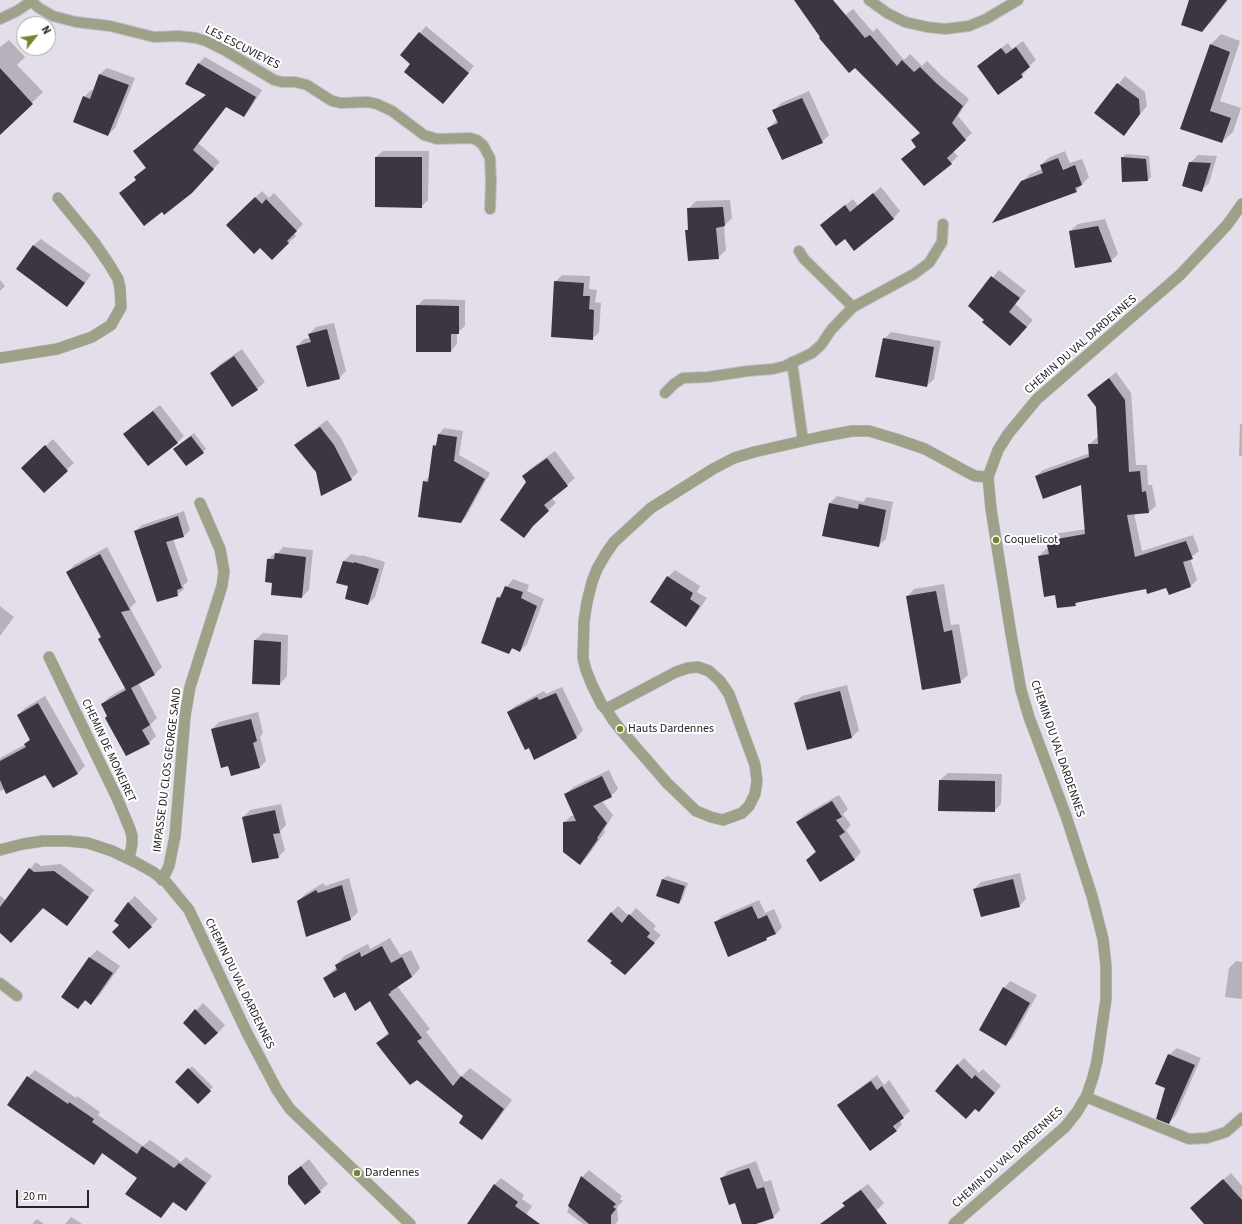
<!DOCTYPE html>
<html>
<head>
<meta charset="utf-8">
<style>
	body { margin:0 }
	#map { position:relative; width:1242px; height:1224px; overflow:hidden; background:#e4deea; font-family:"Source Sans 3",sans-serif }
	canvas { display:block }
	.north { position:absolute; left:16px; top:16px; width:40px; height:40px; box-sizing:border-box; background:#fff; border:1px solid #a8a7a9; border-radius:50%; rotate:60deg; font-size:11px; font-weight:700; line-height:16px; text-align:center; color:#252327 }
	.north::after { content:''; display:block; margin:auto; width:14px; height:18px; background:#79832f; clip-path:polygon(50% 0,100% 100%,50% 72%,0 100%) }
	.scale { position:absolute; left:16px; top:1190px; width:73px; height:18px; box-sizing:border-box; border:2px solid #252327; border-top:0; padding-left:5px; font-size:12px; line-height:14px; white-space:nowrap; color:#252327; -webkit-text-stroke:3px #fff; paint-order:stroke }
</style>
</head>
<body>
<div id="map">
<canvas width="1242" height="1224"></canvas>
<div class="north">N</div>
<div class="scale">20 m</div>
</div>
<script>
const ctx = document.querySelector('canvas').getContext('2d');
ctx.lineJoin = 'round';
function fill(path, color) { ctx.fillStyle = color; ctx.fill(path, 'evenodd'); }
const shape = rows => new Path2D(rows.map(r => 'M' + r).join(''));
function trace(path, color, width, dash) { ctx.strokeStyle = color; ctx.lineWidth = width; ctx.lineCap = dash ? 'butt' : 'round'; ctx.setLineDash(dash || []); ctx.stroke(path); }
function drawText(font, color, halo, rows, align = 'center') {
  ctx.font = font + ' "Source Sans 3",sans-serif'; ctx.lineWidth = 4; ctx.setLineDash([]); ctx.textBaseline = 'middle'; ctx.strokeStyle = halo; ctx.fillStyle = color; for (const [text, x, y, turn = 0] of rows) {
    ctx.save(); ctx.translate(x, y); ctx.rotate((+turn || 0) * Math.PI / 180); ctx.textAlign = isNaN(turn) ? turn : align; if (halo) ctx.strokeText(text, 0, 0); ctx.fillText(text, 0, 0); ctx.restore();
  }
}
fill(shape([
	[795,0,833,0,844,16,853,9,873,32,877,28,904,60,910,54,922,66,927,61,943,77,969,99,958,116,972,133,953,151,958,156,951,163,902,159,917,146,921,133,855,66,821,37],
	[1190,0,1228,0,1211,22,1202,31],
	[426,26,474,66,449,96,412,64,420,33],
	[1221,34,1240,41,1220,101,1241,108,1233,132,1222,142,1182,129,1210,45],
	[9,40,25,57,17,65,43,92,7,127,0,120,0,47],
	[1023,41,1036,60,1027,68,1028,69,1022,76,978,66,985,60,1008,43,1012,49],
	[205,57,262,90,250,109,244,116,227,106,198,143,220,162,198,185,162,210,120,193,137,179,135,177,146,167,134,151,141,145,206,95,198,64],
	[107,68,135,78,115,128,108,135,84,97,91,90,94,91,100,74],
	[1125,76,1145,92,1147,106,1124,134,1096,112],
	[809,91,829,135,822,142,768,128,777,120,774,110,781,103],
	[383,151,429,151,428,200,421,207,376,157],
	[1065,151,1070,163,1082,159,1089,177,1076,191,1022,182,1030,174,1042,169,1041,165,1048,158],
	[1126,154,1149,156,1151,177,1148,180,1123,181,1122,158],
	[1198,155,1217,156,1209,183,1201,191,1190,163],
	[881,187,900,211,893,219,846,238,821,225,853,199,858,206],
	[262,191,269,198,274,193,303,224,294,233,296,236,272,258,260,247,228,225],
	[730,200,732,218,724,226,726,250,718,258,686,231,689,227,688,209,696,201],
	[1105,219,1118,254,1111,261,1070,231,1078,224],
	[41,239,91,275,74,298,67,305,33,246],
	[999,270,1026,291,1015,304,1033,320,1017,338,985,320,969,306],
	[562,275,590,276,589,289,597,290,595,302,601,303,599,332,592,339,555,282],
	[0,280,5,286,0,291],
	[424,299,465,300,465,326,457,333,457,344,451,351,417,306],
	[334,323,346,371,339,378,297,346,304,339,310,338,309,334,316,327],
	[891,332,941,341,934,379,927,386,884,339],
	[242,349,265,382,257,389,212,373,219,365],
	[1116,372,1131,393,1136,465,1147,465,1148,485,1152,485,1156,506,1149,512,1134,513,1142,551,1193,535,1199,551,1190,558,1197,580,1191,586,1147,588,1078,602,1075,605,1056,594,1039,556,1046,549,1049,549,1048,541,1054,534,1086,529,1082,484,1036,476,1043,470,1090,453,1089,445,1096,438,1099,438,1097,407,1089,395],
	[160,405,184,436,177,443,124,434,131,427],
	[327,420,341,438,358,472,351,479,317,471,295,445,303,438],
	[1242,423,1242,456,1239,456,1240,425],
	[444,428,463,431,459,455,490,473,466,517,461,522,424,482,430,476,434,446,438,441,439,434],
	[194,433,206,449,203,452,178,446],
	[53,439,74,463,44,491,30,461],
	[555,451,575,478,552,498,556,503,539,519,524,537,527,482,523,476,530,469],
	[837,496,863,502,867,497,893,502,886,539,878,546,830,503],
	[184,511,190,530,184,536,173,539,188,581,183,586,184,589,177,595,135,531,142,525],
	[107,547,136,602,130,608,162,667,155,674,138,682,157,718,150,725,156,736,149,743,108,716,102,704,109,697,126,687,102,636,67,572,74,565],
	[283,547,313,550,309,590,302,597,273,582,268,559,275,553,278,553],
	[351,554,361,556,362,555,385,562,375,597,368,604,349,585,338,582,344,561],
	[675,570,700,586,697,592,707,598,693,618,686,625,668,577],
	[513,579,529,585,527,591,544,599,527,644,520,651,514,648,509,652,498,598],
	[944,584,951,625,959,624,968,675,960,682,907,597,914,589],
	[0,606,14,617,0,636],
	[263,633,288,635,287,676,280,684,255,640],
	[847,685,859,730,852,737,808,749,795,703,802,696],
	[562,687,583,730,577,737,535,759,508,712,515,706,544,691,546,694],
	[45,696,85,766,78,773,53,787,46,774,0,791,0,758,26,744,30,739,18,715,25,708],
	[258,712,263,733,260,737,266,761,259,768,229,765,212,729,219,722],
	[609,770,618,789,611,796,602,801,613,815,604,830,605,832,587,857,580,864,564,823,571,816,575,815,566,794,573,787],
	[948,773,1002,774,1001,804,994,811,940,780],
	[839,795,848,809,843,814,851,825,846,830,861,852,855,859,821,881,807,860,816,851,797,822,804,815],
	[281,804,286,825,280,831,285,850,278,857,243,817,250,810],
	[36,862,41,866,61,864,94,890,73,918,67,925,43,907,0,932,0,895,6,901,30,869],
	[1020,873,1026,899,1019,906,974,889,981,882],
	[667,876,688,883,682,900,678,903,658,896,663,879],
	[349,878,358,912,351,919,298,901,305,894,323,883,325,886],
	[135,896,158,919,129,948,120,925,128,903],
	[759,900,765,913,774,909,782,927,776,934,770,936,766,939,715,923,722,916],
	[618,906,629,916,636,908,656,926,653,929,661,935,632,967,614,961,611,913],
	[390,938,400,955,411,950,420,968,412,977,397,986,430,1029,426,1032,461,1077,470,1068,512,1100,490,1130,482,1139,464,1116,378,1043,389,1032,371,1000,346,991,324,978,337,967,336,965,344,956,368,944,370,949],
	[97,950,120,966,99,996,91,1003,86,1000,78,1008,62,997,90,957],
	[1236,961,1242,962,1242,999,1225,997,1229,968],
	[1010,981,1037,995,1013,1038,1006,1044,1004,988],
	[203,1003,225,1025,218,1033,185,1023],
	[1177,1048,1201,1058,1176,1115,1169,1123,1166,1088,1169,1055],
	[964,1058,979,1073,983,1069,1001,1086,979,1111,957,1065],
	[192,1066,213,1087,198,1102,177,1082],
	[35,1070,76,1098,77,1096,100,1112,98,1115,143,1146,150,1140,181,1162,186,1157,212,1176,193,1203,186,1209,174,1201,161,1217,138,1177,103,1153,94,1164,28,1077],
	[877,1075,884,1085,889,1080,910,1111,900,1120,902,1124,897,1130,891,1121,838,1105,845,1099],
	[309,1159,328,1184,305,1204,289,1176],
	[756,1161,764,1182,771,1180,780,1210,773,1217,753,1224,743,1224,736,1202,721,1179,728,1171],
	[589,1170,622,1196,620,1199,623,1201,617,1207,618,1221,615,1224,583,1224,567,1212,582,1177],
	[1231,1173,1242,1186,1242,1224,1206,1224,1191,1208],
	[501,1178,524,1195,522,1199,532,1206,524,1218,523,1224,481,1224,494,1185],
	[868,1184,884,1203,876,1211,859,1224,827,1224,825,1221,845,1205,844,1203,851,1196],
	[71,1217,82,1224,65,1224],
	[37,1219,44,1224,32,1224]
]), '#0003');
fill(shape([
	[794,0,833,0,865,38,870,35,897,66,902,60,914,72,920,67,936,83,963,106,952,123,966,140,947,158,952,164,924,186,901,159,916,147,911,140,920,133,855,68,849,73,819,38,820,37],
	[1189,0,1227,0,1202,32,1181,25],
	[419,32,469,73,443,104,404,72,410,64,400,55],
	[1210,44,1230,52,1210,111,1231,118,1222,143,1180,129],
	[1016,47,1030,67,1021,74,1023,77,998,95,977,66,1001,48,1006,54],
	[198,63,256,97,244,117,226,107,193,150,214,169,192,193,164,215,162,212,144,226,119,193,136,180,134,177,146,168,133,151,206,95,185,84],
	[0,68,33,104,0,135],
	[99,74,129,85,108,136,73,122,83,96,90,99],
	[1117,83,1139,99,1140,114,1124,136,1094,113],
	[802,98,823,143,782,160,767,128,778,123,772,110],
	[375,157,422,157,422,208,375,207],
	[1121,157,1146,159,1148,181,1122,182],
	[1058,158,1063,170,1075,165,1082,185,1075,188,1077,192,992,223,1021,181,1043,173,1040,165],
	[1189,162,1211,163,1202,192,1182,186],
	[873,193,894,219,854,251,845,239,836,246,820,225,845,205,850,212],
	[255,197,262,204,266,199,297,231,287,241,289,243,272,260,260,248,254,254,226,225],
	[723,207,725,226,716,228,719,259,688,261,685,230,688,230,687,208],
	[1098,226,1112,262,1075,268,1069,231],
	[33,245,85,283,67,307,16,269],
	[991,276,1020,298,1009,312,1027,327,1010,346,982,322,984,320,968,306],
	[554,281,584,283,583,296,590,296,589,309,594,310,593,340,551,337],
	[416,305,459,306,459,334,451,334,451,352,416,352],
	[327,329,340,379,307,387,296,346,311,342,308,334],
	[883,338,934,347,927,387,875,377],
	[234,356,258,390,232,407,210,373],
	[1109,378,1125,400,1129,472,1140,471,1142,492,1146,491,1149,513,1127,515,1135,557,1186,541,1193,559,1183,562,1191,587,1169,595,1166,588,1147,594,1146,589,1075,603,1076,606,1057,608,1055,595,1044,597,1038,556,1049,554,1046,541,1085,534,1081,485,1043,499,1035,476,1089,457,1088,444,1098,444,1096,407,1087,395],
	[153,411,178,443,148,466,123,434],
	[320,427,334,445,352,480,321,496,316,472,294,445],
	[438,434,457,437,454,461,485,479,461,523,418,517,423,481,428,482,433,445,436,446],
	[191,436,204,453,186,466,173,449],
	[45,445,68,471,44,493,21,468],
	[547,458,568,486,544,505,549,511,533,526,524,538,500,520,526,482,522,476],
	[829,503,858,509,859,504,886,510,879,547,822,536],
	[178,516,184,537,166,542,182,588,177,590,178,596,157,602,134,531],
	[275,553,306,557,302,598,271,595,272,583,265,582,267,559,274,559],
	[100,554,130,610,121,612,155,675,131,688,150,725,142,730,150,744,126,756,105,718,107,716,101,704,126,690,98,639,101,637,66,572],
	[343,561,354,563,354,562,379,569,368,605,345,599,348,586,336,583],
	[667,576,693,593,690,599,700,606,686,627,650,602],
	[505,586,523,592,521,598,537,606,520,652,512,648,509,654,481,643,497,597,500,598],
	[936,591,944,632,952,630,961,683,922,690,906,596],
	[254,640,281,642,280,685,252,684],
	[840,691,852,738,807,750,794,703],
	[556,693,577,738,534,760,529,748,525,750,507,712,537,697,539,700],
	[38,703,78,774,53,788,45,775,6,794,0,780,0,761,26,747,24,744,30,740,17,715],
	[251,719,257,741,253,743,260,768,231,776,228,766,221,768,211,729],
	[602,776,612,797,593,806,607,823,597,838,598,839,580,865,563,852,563,822,576,821,564,794],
	[939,780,995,781,995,812,938,811],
	[832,801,842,817,836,820,845,832,839,836,855,860,820,882,806,860,816,852,796,822],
	[275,810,280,833,273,834,279,858,252,863,242,817],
	[29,868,34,872,54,871,89,897,67,926,43,908,11,943,0,933,0,907],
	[662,879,685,886,679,904,656,896],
	[1013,879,1020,907,981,917,973,889],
	[342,885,351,920,306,937,297,901,316,890,318,893],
	[128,902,152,927,129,949,112,932,119,925,114,921],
	[752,906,758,919,767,915,776,934,766,938,767,940,728,957,714,922],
	[611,912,622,923,629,914,650,933,647,937,655,943,625,975,610,963,612,961,587,941],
	[382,946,391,963,402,957,412,977,390,992,391,993,388,994,422,1038,417,1041,453,1086,461,1076,504,1109,482,1140,459,1123,463,1116,417,1080,410,1085,390,1061,376,1043,389,1034,370,1001,355,1011,345,992,334,998,323,978,337,970,335,965,360,952,361,957],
	[89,957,113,973,91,1005,85,1000,78,1009,61,997],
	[1003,987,1030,1003,1006,1046,979,1030],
	[195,1009,218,1033,205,1045,183,1023],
	[1168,1054,1195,1065,1169,1124,1156,1119,1165,1088,1155,1084],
	[957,1064,972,1079,975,1075,995,1093,979,1112,975,1109,966,1119,935,1091],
	[188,1068,211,1091,198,1104,175,1082],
	[27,1076,68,1104,69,1102,94,1119,92,1122,137,1154,142,1146,174,1168,179,1163,206,1183,186,1211,173,1202,161,1218,125,1194,137,1178,102,1153,94,1165,7,1105],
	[871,1081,877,1090,882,1086,904,1118,893,1126,897,1131,870,1151,837,1105],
	[301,1166,321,1192,305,1205,288,1184,288,1176],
	[749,1168,757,1189,764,1187,774,1218,756,1224,742,1224,735,1203,729,1205,720,1178],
	[581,1176,616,1204,613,1207,616,1209,611,1215,611,1224,589,1224,568,1206],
	[1223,1179,1242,1200,1242,1224,1204,1224,1190,1208],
	[494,1184,518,1202,515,1206,540,1224,467,1224],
	[861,1190,887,1224,820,1224,845,1206,842,1203]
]), '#3b363f');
const service = shape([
	[869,0,887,13,905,22,927,27,945,29,969,26,986,19,1018,0],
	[31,1,39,8,53,16,76,22,110,26,154,37,179,36,196,38,206,41,226,51,274,80,282,82,295,82,307,85,332,101,341,103,368,102,377,104,392,111,424,135,437,139,470,138,477,140,483,145,490,158,491,181,490,209],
	[0,19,17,11,33,0],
	[799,251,804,259,853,307],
	[792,362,803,441],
	[665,393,674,384,683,378,708,377,748,371,773,369,785,366,812,353,821,345,831,330,853,307,914,274,929,263,942,242,943,224],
	[0,983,17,996],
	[1086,1097,1189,1139,1207,1138,1220,1134,1226,1132,1242,1118]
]);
const minor = shape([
	[0,358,57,349,92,337,111,325,121,307,120,288,118,279,109,264,94,242,58,198],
	[49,657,117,798,130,829,132,836,132,844,129,859],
	[606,709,676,672,688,668,698,667,709,671,720,681,729,694,755,765,757,781,755,794,749,806,742,813,723,820,711,817,696,811,667,783,620,729,613,720,606,709,602,705,592,685,586,670,583,658,584,621,587,602,592,582,597,569,605,555,614,542,651,508,713,469,734,458,754,452,820,437,852,431,869,431,896,439,925,449,967,472,975,476,988,477],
	[0,850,23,844,43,841,68,841,88,843,112,851,135,862,153,872,166,882,189,910,247,1033,277,1090,290,1109,410,1224],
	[162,880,169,866,175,836,185,716,190,687,222,586,224,571,220,549,200,503],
	[954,1224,1065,1127,1077,1112,1087,1095,1093,1077,1097,1061,1106,999,1106,966,1103,939,1092,896,1066,816,1029,717,1021,690,1011,634,991,509,988,477,998,450,1008,434,1037,399,1180,275,1227,225,1242,204]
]);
trace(service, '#c2bcc7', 12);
trace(minor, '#c2bcc7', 12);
trace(service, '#9da188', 10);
trace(minor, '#9da188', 11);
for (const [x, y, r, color] of [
	[996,540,4,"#79832f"],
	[620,729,4,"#79832f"],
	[357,1173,4,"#79832f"]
]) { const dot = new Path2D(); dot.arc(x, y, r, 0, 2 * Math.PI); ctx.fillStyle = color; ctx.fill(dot); trace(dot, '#fff', 1.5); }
drawText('12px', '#252327', '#fff', [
	["LES ESCUVIEYES",242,48,27],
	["CHEMIN DU VAL DARDENNES",1081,345,-41],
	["CHEMIN DU VAL DARDENNES",1057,749,71],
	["CHEMIN DE MONEIRET",108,751,65],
	["IMPASSE DU CLOS GEORGE SAND",168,770,-83],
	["CHEMIN DU VAL DARDENNES",239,984,64],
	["CHEMIN DU VAL DARDENNES",1008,1158,-42]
]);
drawText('12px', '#252327', '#fff', [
	["Coquelicot",1004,540],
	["Hauts Dardennes",628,729],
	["Dardennes",365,1173]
], 'left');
</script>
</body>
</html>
